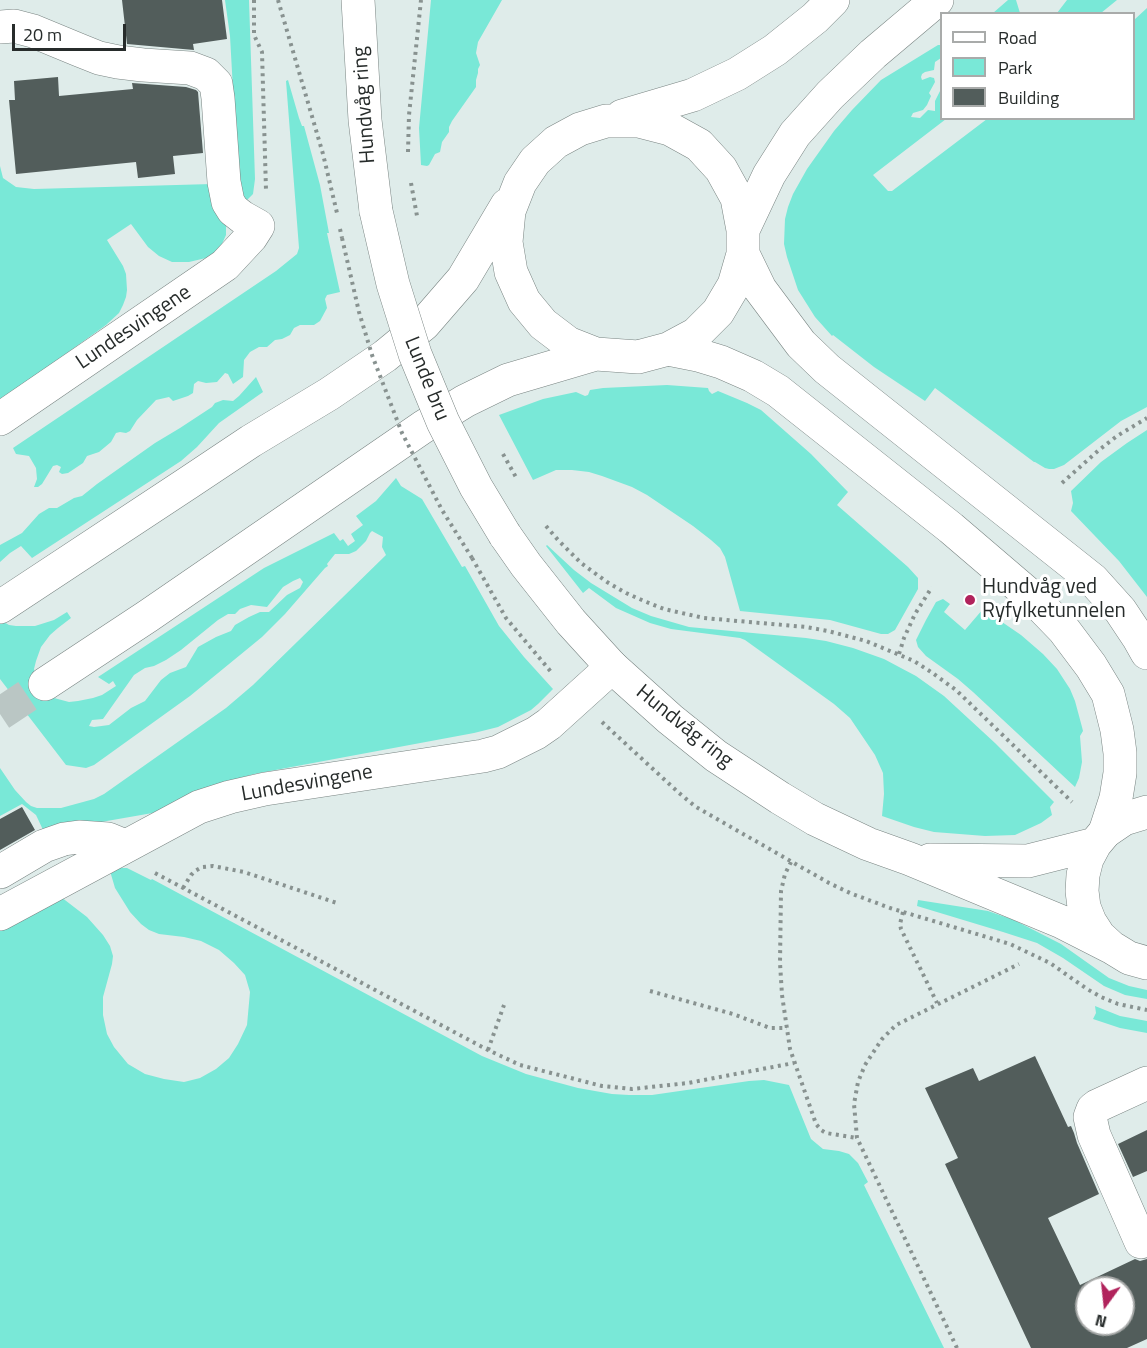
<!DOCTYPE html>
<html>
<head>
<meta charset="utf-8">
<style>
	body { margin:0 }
	#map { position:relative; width:1147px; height:1348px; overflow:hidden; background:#dfecea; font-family:"Titillium Web",sans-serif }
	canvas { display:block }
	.legend { position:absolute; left:940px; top:12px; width:195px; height:108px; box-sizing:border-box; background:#fff; border:2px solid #a9abaa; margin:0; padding:8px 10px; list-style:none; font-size:18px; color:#272c2b }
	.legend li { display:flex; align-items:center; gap:12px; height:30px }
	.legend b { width:30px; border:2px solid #a9abaa }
	.north { position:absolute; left:1075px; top:1276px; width:60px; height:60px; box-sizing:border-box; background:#fff; border:2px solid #a9abaa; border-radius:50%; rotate:195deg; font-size:16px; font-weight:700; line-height:24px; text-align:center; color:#272c2b }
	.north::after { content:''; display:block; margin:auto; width:21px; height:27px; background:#b1235c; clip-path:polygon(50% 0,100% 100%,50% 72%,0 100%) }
	.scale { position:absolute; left:12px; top:24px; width:114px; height:27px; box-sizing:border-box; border:3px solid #272c2b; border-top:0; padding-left:8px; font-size:18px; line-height:21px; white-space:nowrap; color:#272c2b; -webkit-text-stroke:4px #fff; paint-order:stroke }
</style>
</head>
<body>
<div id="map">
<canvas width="1147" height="1348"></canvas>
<ul class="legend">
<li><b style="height:8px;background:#fff"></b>Road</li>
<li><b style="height:16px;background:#79e8d7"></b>Park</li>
<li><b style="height:16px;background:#525d5b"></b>Building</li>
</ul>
<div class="north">N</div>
<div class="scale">20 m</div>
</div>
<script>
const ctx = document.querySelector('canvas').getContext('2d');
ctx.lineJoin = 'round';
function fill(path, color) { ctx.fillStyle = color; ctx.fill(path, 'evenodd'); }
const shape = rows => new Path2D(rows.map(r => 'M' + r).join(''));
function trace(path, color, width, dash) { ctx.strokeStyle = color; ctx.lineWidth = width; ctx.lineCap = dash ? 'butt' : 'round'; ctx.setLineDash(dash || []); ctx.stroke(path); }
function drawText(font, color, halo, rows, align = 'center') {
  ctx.font = font + ' "Titillium Web",sans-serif'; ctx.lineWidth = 6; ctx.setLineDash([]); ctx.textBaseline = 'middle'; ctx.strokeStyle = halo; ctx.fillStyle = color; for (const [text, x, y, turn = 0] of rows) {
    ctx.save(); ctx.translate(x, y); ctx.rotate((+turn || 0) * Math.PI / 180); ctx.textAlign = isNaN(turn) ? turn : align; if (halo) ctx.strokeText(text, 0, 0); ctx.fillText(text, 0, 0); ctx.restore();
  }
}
fill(shape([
	[225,0,249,0,255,179,253,194,247,200,242,200,239,197,230,36],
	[431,0,502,0,478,42,476,53,480,65,478,69,478,73,476,80,476,87,452,121,449,127,449,132,442,142,440,152,435,154,429,165,427,166,421,165,419,128],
	[1008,0,1016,0,1020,13,993,13],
	[1067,0,1117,0,1101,13,1057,13],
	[1147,8,1147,407,1121,421,1064,465,1054,469,1049,469,1045,468,1035,462,1034,462,935,388,925,401,874,367,833,335,832,336,815,317,798,290,787,257,784,244,785,219,788,207,793,194,807,169,834,131,852,110,881,80,938,45,941,45,941,58,935,62,934,70,925,72,922,74,921,77,922,80,930,77,934,78,935,82,929,93,931,96,927,105,923,110,913,113,911,117,920,118,928,110,935,111,935,101,941,89,942,118,946,119,873,175,888,191,892,191,987,119,1134,118,1134,20],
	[288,80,299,118,302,126,304,126,320,185,329,233,327,233,340,292,327,295,325,299,327,308,320,321,314,325,300,325,294,328,290,335,282,339,275,340,267,347,259,347,250,352,244,360,243,377,233,384,228,374,225,373,217,382,206,383,198,381,194,384,193,393,188,396,173,401,169,397,156,400,137,420,130,431,126,433,120,432,116,433,111,442,99,452,87,456,83,463,68,473,62,474,59,472,61,467,57,465,53,466,42,484,38,487,34,487,37,479,36,468,29,456,16,454,13,448,276,271,297,254,299,248,286,81],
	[0,166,3,178,16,187,34,189,212,184,226,225,226,235,221,246,214,253,206,258,189,262,172,262,159,256,148,247,131,224,107,240,123,266,126,274,127,290,126,297,123,305,119,313,106,325,0,401],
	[256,377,263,392,219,423,197,447,181,461,32,558,21,546,10,553,0,562,0,545,22,533,39,514,49,508,57,508,74,498,82,496,97,484,155,443,180,428,212,407,215,403,223,400,233,401,239,396],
	[667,385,708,388,709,391,712,394,718,391,747,403,761,410,811,454,848,492,837,505,908,567,918,578,918,589,895,630,888,634,881,634,830,620,740,611,725,557,720,548,711,540,693,526,647,495,632,487,602,476,589,472,572,470,556,470,533,480,499,415,543,399,576,392,585,396,588,395,590,390,603,388],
	[1147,430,1147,597,1119,561,1071,511,1073,503,1071,491,1101,462,1127,443],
	[396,478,401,486,422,499,462,567,465,566,499,626,524,657,553,689,538,704,531,710,498,727,474,733,254,774,237,779,164,811,44,832,36,815,22,804,0,816,0,768,15,790,26,802,31,806,37,808,61,808,94,799,104,794,226,708,253,685,386,555,382,547,383,537,372,531,370,533,366,541,356,551,349,554,335,554,327,564,328,566,325,568,285,614,262,637,190,696,94,765,86,768,66,765,0,679,0,620,9,625,16,626,35,626,54,620,67,612,71,618,58,628,50,635,41,647,36,661,34,669,36,677,46,694,54,698,69,702,78,701,93,698,102,695,116,686,113,681,109,684,98,677,264,568,334,533,340,541,343,539,348,546,355,541,351,534,363,525,356,516,376,501],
	[300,578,303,582,300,588,287,595,269,612,260,612,249,617,235,625,231,631,216,637,198,647,186,667,170,673,161,680,145,701,131,708,109,725,94,727,89,726,92,720,103,719,134,675,145,668,154,666,166,660,181,650,218,620,228,614,235,614,240,609,251,605,267,607,283,587,293,581],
	[547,545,574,570,591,583,632,608,651,616,689,627,806,638,826,641,853,648,884,659,899,667,916,676,944,696,995,743,1054,802,1050,807,1052,815,1041,823,1015,835,985,836,934,832,914,827,882,816,884,794,883,773,875,755,850,718,834,704,745,640,740,638,671,629,650,623,616,608,589,588,583,593,546,546],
	[943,599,950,604,944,612,965,630,983,609,1021,635,1043,654,1057,669,1070,689,1075,701,1082,727,1083,731,1080,736,1082,762,1079,778,1075,787,973,692,958,679,926,656,918,647,916,640,926,620,936,602],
	[120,868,127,868,151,880,152,879,482,1056,526,1074,578,1088,612,1094,629,1095,652,1095,749,1081,764,1080,789,1085,811,1139,823,1149,839,1151,849,1154,858,1163,868,1182,864,1185,944,1348,0,1348,0,931,61,897,87,917,103,935,110,946,113,956,112,964,103,997,103,1015,107,1034,114,1047,128,1064,145,1074,164,1079,184,1082,200,1078,216,1069,229,1058,238,1044,247,1025,250,992,245,975,234,963,219,950,201,941,184,937,159,934,149,930,141,924,130,912,115,888,110,871],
	[918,900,988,911,1014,920,1061,944,1109,978,1129,986,1147,990,1147,999,1125,995,1104,986,1063,958,1037,943,1003,932,917,906],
	[1095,1006,1120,1016,1147,1021,1147,1033,1120,1028,1093,1019,1096,1013]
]), '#79e8d7');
fill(shape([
	[122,0,222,0,227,39,193,44,194,50,127,44],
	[58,77,59,96,133,89,132,83,186,87,196,90,198,92,203,153,173,156,175,174,138,178,136,162,16,174,9,100,15,100,14,81],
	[22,807,35,830,0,850,0,819],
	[1035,1056,1068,1127,1071,1126,1074,1133,1077,1143,1099,1194,1048,1218,1080,1285,1135,1259,1140,1261,1147,1259,1147,1339,1127,1348,1031,1348,945,1164,958,1158,925,1088,973,1068,979,1081],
	[1087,1288,1123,1288,1123,1324,1087,1324],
	[1147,1130,1147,1171,1133,1177,1118,1144]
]), '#525d5b');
trace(shape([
	[0,714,45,684]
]), '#bac6c4', 33, [33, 16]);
const minor = shape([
	[0,27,14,26,33,31,79,50,99,58,118,62,143,65,190,68,206,74,216,84,218,98,224,182,228,202,233,210,242,217,258,226,251,237,225,265,0,419],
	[0,872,44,846,64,839,79,837,108,839,125,846],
	[0,914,199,807,230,797,265,789,483,756,498,752,536,733,549,724,612,667],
	[1141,1242,1094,1135,1090,1117,1093,1109,1097,1106,1147,1083]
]);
const major = shape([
	[358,0,365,120,376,211],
	[505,535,526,565,571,622,612,667,670,719,716,756,780,798,815,819,868,844,910,859,1062,922,1111,947],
	[1147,812,1124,819,1105,832,1095,844,1087,859,1083,875,1082,891,1084,907,1090,922,1099,936,1111,947,1129,958,1147,963],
	[930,860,1028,861,1095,844]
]);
const highway = shape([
	[622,116,693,95,737,74,775,50,815,18,833,0],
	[743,230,769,175,795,134,830,95,873,54,937,0],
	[743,254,760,289,801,344,827,369,1093,580,1120,610,1138,637,1147,653],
	[668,349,696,334,718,312,734,285,743,254,743,230,737,198,721,169,699,145,670,129,639,121,606,121,580,129,556,142,535,161,520,183,509,211,506,242,511,272,524,301,543,324,568,343,596,354,638,357,668,349,698,355,721,362,753,376,778,391,951,528,1034,599,1064,630,1091,666,1108,694,1117,730,1120,753,1120,773,1116,798,1105,832],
	[0,607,188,483,251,441,329,394,385,356,424,324,463,279,507,205],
	[45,684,148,616,423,427,465,401,508,380,596,354]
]);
trace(minor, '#798482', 34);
trace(major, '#798482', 34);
trace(highway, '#798482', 34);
trace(shape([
	[254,0,254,35,262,52,266,190],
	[278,0,323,154,337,213],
	[408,152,409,115,421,0],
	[340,229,342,238],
	[1062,483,1099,450,1117,436,1147,418],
	[546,526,558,540,581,563,607,582,626,593,644,601,664,609,704,618,806,627,828,631,866,641,914,661,931,672,956,690,1072,802],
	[472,558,506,618,552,673],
	[899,654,904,638,915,614,932,587],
	[602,722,679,793,696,807,829,883,850,893,890,908,1010,944,1050,963,1087,989,1101,997,1118,1004,1147,1010],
	[791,862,785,874,781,891,780,963,782,995,790,1049,816,1124,821,1130,826,1133,857,1138],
	[155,873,488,1050,520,1065,602,1086,632,1089,688,1083,794,1063],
	[183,888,191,875,195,871,202,867,213,866,244,872,337,903],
	[903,912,900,924,901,929,937,1003],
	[650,991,733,1014,770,1028,787,1028],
	[488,1050,504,1005],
	[957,1348,857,1138,854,1104,858,1082,865,1065,882,1039,896,1025,1019,964]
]), '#889290', 4, [3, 4.5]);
trace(minor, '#fff', 33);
trace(major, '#fff', 33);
trace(highway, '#fff', 33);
const majorBridge = shape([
	[376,211,393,284,415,354,443,422,476,487,505,535]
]);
trace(majorBridge, '#798482', 34, []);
trace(shape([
	[411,183,417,216],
	[342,238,359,312,372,355,402,433,442,510,472,558],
	[503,454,517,479]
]), '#889290', 4, [3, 4.5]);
trace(majorBridge, '#fff', 33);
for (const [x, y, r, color] of [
	[970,600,6,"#b1235c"]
]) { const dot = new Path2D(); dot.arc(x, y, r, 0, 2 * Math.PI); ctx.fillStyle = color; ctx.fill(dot); trace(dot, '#fff', 2); }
drawText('21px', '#272c2b', '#fff', [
	["Hundvåg ring",365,105,-94],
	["Lundesvingene",134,328,-34],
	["Lunde bru",426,379,68],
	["Hundvåg ring",684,727,39],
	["Lundesvingene",307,784,-10]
]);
drawText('21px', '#272c2b', '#fff', [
	["Hundvåg ved",982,588],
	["Ryfylketunnelen",982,612]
], 'left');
</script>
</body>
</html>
